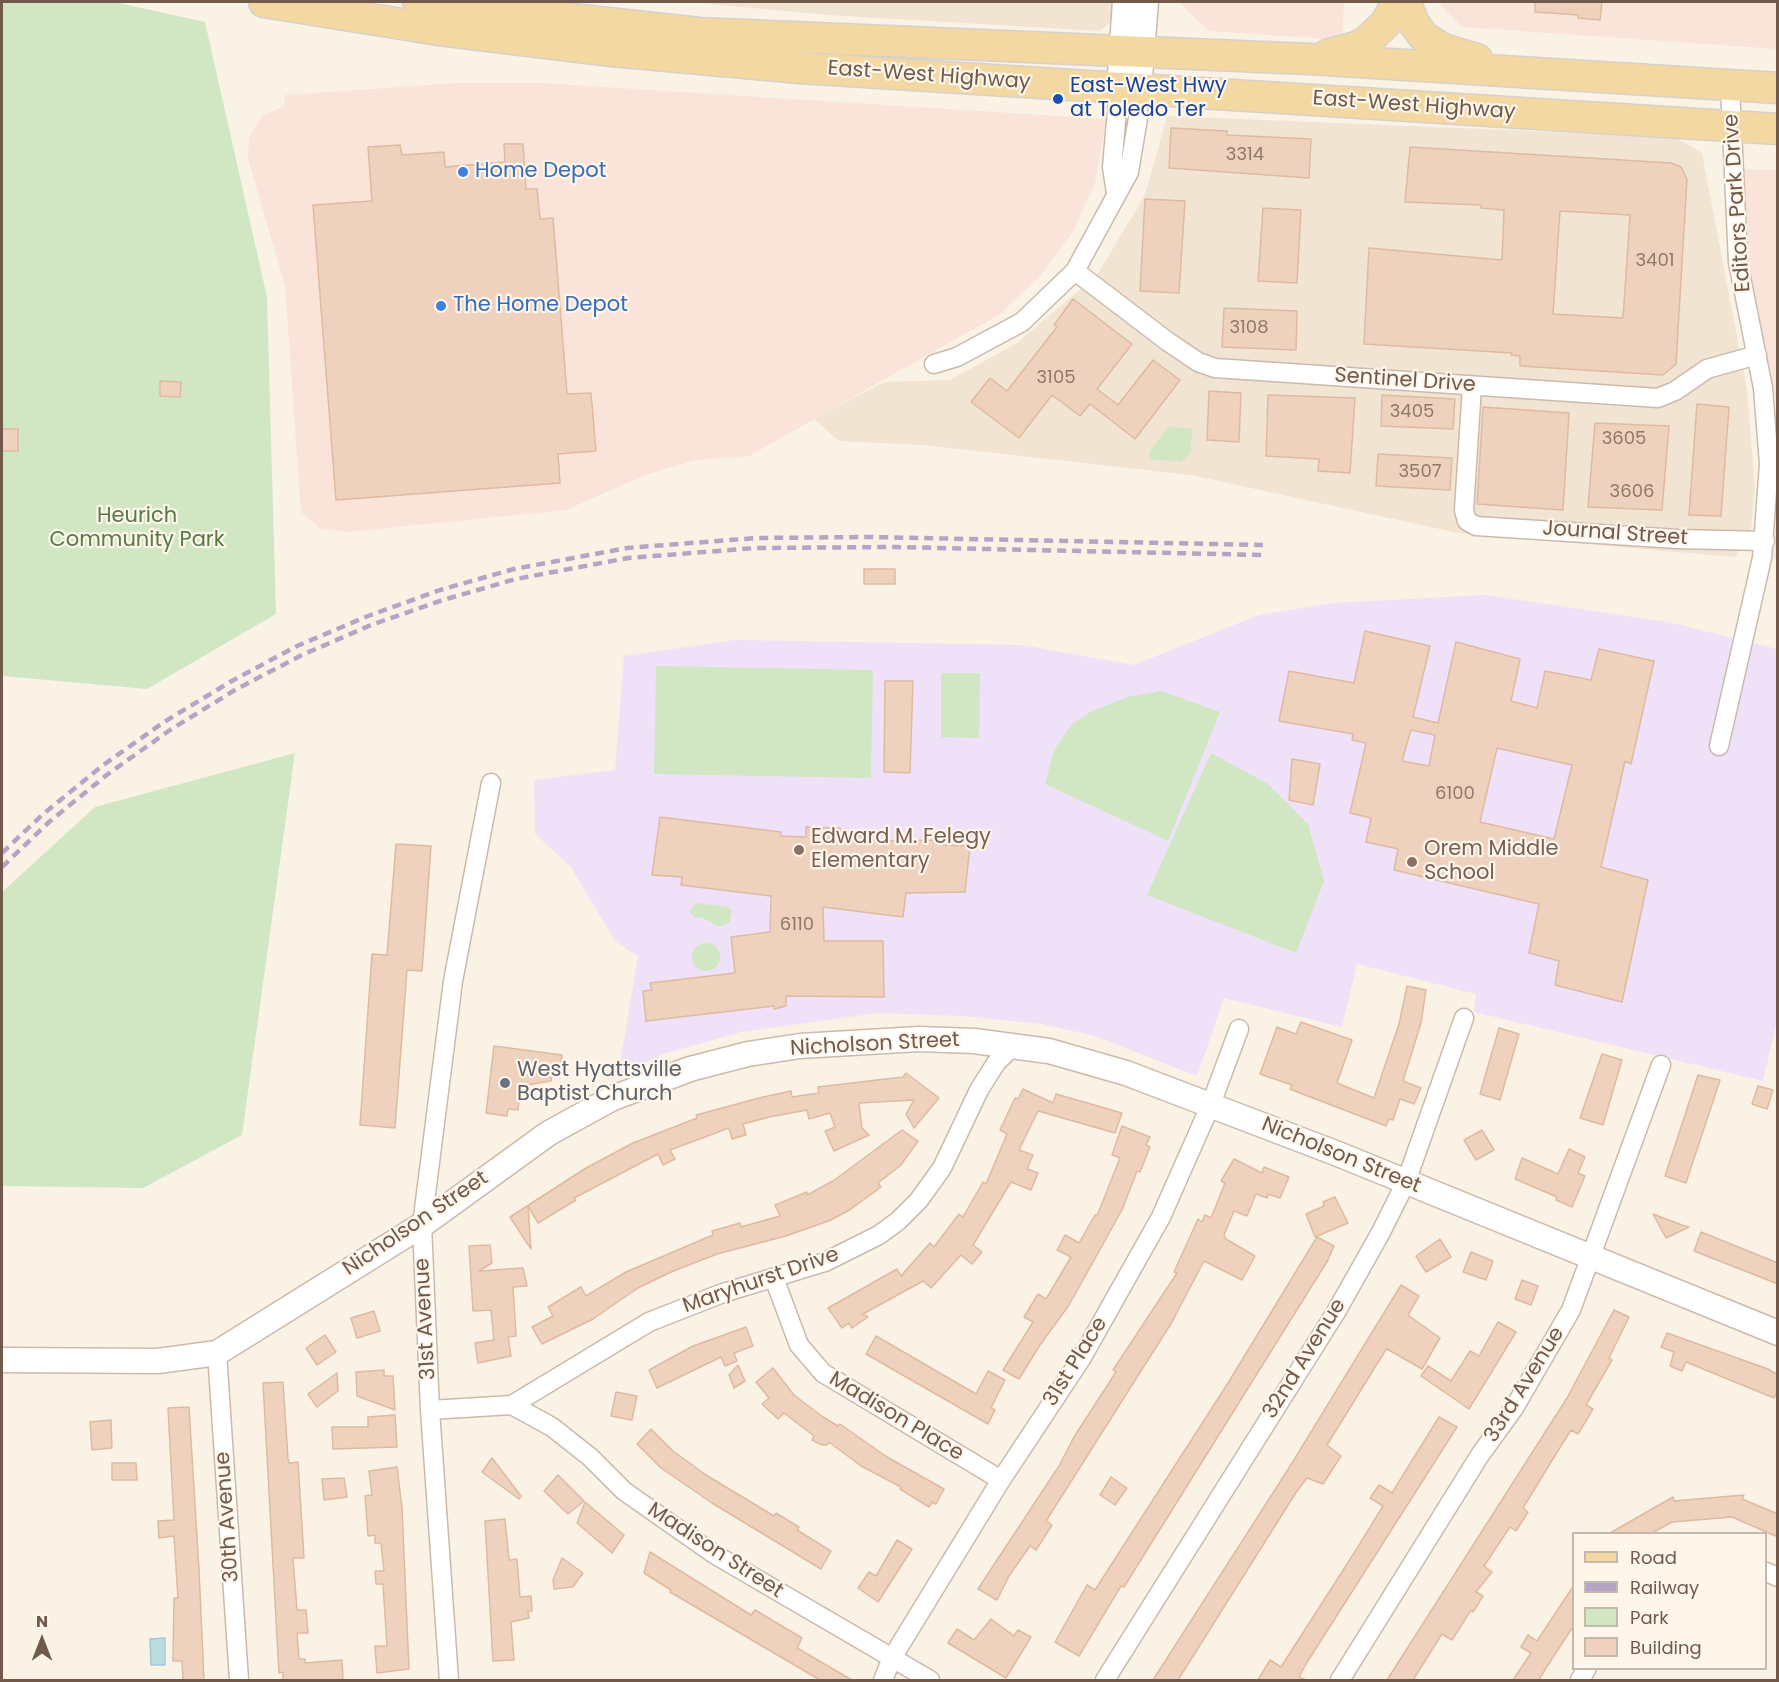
<!DOCTYPE html>
<html>
<head>
<meta charset="utf-8">
<style>
	body { margin:0 }
	#map { position:relative; width:1779px; height:1682px; overflow:hidden; background:#faf2e4; font-family:Poppins,sans-serif }
	canvas { display:block }
	.frame { position:absolute; inset:0; border:3px solid #715a4c; pointer-events:none }
	.legend { position:absolute; left:1572px; top:1532px; width:195px; height:138px; box-sizing:border-box; background:#fef6ea; border:2px solid #c6b8ab; margin:0; padding:8px 10px; list-style:none; font-size:18px; color:#715a4c }
	.legend li { display:flex; align-items:center; gap:12px; height:30px }
	.legend b { width:30px; border:2px solid #c6b8ab }
	.north { position:absolute; left:12px; top:1610px; width:60px; height:60px; -webkit-text-stroke:4px #fef6ea; paint-order:stroke; rotate:0deg; font-size:16px; font-weight:700; line-height:24px; text-align:center; color:#715a4c }
	.north::after { content:''; display:block; margin:auto; width:21px; height:27px; background:#715a4c; clip-path:polygon(50% 0,100% 100%,50% 72%,0 100%) }
</style>
</head>
<body>
<div id="map">
<canvas width="1779" height="1682"></canvas>
<div class="frame"></div>
<ul class="legend">
<li><b style="height:8px;background:#f4d8a1"></b>Road</li>
<li><b style="height:8px;background:#b5a4c3"></b>Railway</li>
<li><b style="height:16px;background:#d1e7c4"></b>Park</li>
<li><b style="height:16px;background:#eed2be"></b>Building</li>
</ul>
<div class="north">N</div>
</div>
<script>
const ctx = document.querySelector('canvas').getContext('2d');
ctx.lineJoin = 'round';
function fill(path, color) { ctx.fillStyle = color; ctx.fill(path, 'evenodd'); }
const shape = rows => new Path2D(rows.map(r => 'M' + r).join(''));
function trace(path, color, width, dash) { ctx.strokeStyle = color; ctx.lineWidth = width; ctx.lineCap = dash ? 'butt' : 'round'; ctx.setLineDash(dash || []); ctx.stroke(path); }
function drawText(font, color, halo, rows, align = 'center') {
  ctx.font = font + ' Poppins,sans-serif'; ctx.lineWidth = 4.5; ctx.setLineDash([]); ctx.textBaseline = 'middle'; ctx.strokeStyle = halo; ctx.fillStyle = color; for (const [text, x, y, turn = 0] of rows) {
    ctx.save(); ctx.translate(x, y); ctx.rotate((+turn || 0) * Math.PI / 180); ctx.textAlign = isNaN(turn) ? turn : align; if (halo) ctx.strokeText(text, 0, 0); ctx.fillText(text, 0, 0); ctx.restore();
  }
}
fill(shape([
	[687,2,1113,2,1111,22,1099,31,829,15],
	[1167,116,1675,137,1702,153,1747,389,1755,488,1751,529,1735,557,1458,533,1191,475,923,445,839,441,814,419,884,382,950,380,1017,343,1097,275,1145,195]
]), '#f1e4d3');
fill(shape([
	[1178,2,1344,2,1342,40,1209,31],
	[1437,2,1777,2,1777,49,1462,27],
	[457,83,541,83,1106,119,1095,183,1074,230,1041,275,1000,314,749,456,696,460,645,475,566,510,348,532,320,528,301,512,285,286,248,159,249,137,262,116,284,106,285,95],
	[1743,169,1777,170,1777,558,1773,559,1776,404,1743,231]
]), '#fae4d9');
fill(shape([
	[1485,595,1668,622,1777,649,1777,1020,1763,1081,1474,1012,1476,994,1357,964,1342,1027,1224,998,1197,1076,1095,1036,1042,1024,962,1016,878,1013,741,1032,663,1054,618,1076,638,956,616,942,570,866,535,834,534,780,615,770,624,656,735,640,1022,645,1134,665,1259,615,1334,603]
]), '#efe1f7');
fill(shape([
	[2,2,114,2,205,22,267,297,276,614,147,689,2,676],
	[1168,427,1192,428,1191,452,1181,462,1149,459,1150,451],
	[656,666,873,670,871,778,654,774],
	[941,673,980,673,979,738,941,737],
	[1161,691,1220,712,1168,841,1045,784,1054,750,1071,725,1092,711,1127,697],
	[295,753,242,1135,143,1188,2,1186,2,892,95,807],
	[1211,753,1268,784,1308,824,1324,881,1296,953,1147,895],
	[696,903,727,907,732,911,730,921,723,926,717,926,703,918,694,917,689,911],
	'692 957a14 14 0 1 1 28 0a14 14 0 1 1-28 0Z'
]), '#d1e7c4');
const water = shape([
	[165,1638,165,1665,151,1665,150,1639,165,1638]
]);
fill(water, '#badbe2');
trace(water, '#a1cad3', 1.5);
const building = shape([
	[1535,2,1602,2,1600,20,1578,18,1578,15,1535,12,1535,2],
	[1171,128,1227,131,1227,135,1311,139,1309,178,1169,168,1171,128],
	[504,144,523,144,526,189,537,189,540,219,553,218,567,394,591,393,596,451,558,454,560,483,336,500,313,205,372,201,368,147,400,145,402,155,444,152,445,167,505,162,504,144],
	[1410,147,1671,163,1681,167,1687,179,1676,364,1663,375,1520,366,1520,356,1511,355,1512,353,1364,344,1369,248,1502,260,1504,210,1481,208,1481,205,1405,202,1410,147],
	[1560,211,1630,215,1623,318,1553,314,1560,211],
	[1145,199,1185,201,1179,293,1140,291,1145,199],
	[1263,208,1301,210,1297,283,1258,281,1263,208],
	[1073,299,1132,344,1097,389,1118,405,1153,360,1180,380,1135,439,1090,404,1080,416,1052,395,1019,438,971,402,990,378,1007,391,1057,327,1054,325,1073,299],
	[1224,308,1297,311,1296,350,1222,347,1224,308],
	[160,381,181,382,180,397,160,396,160,381],
	[1209,391,1241,393,1239,442,1207,440,1209,391],
	[1268,395,1355,398,1350,473,1318,471,1319,459,1266,456,1268,395],
	[1382,395,1455,399,1453,429,1381,426,1382,395],
	[1697,404,1729,407,1721,516,1689,515,1697,404],
	[1483,407,1569,413,1563,510,1477,504,1483,407],
	[1595,423,1669,426,1662,510,1588,507,1595,423],
	[2,429,18,429,18,451,2,451,2,429],
	[1378,454,1452,458,1450,490,1376,486,1378,454],
	[864,569,895,569,895,584,864,584,864,569],
	[1365,631,1430,646,1413,717,1438,723,1456,642,1520,659,1511,701,1537,708,1545,671,1591,680,1599,649,1654,661,1631,764,1625,761,1601,867,1648,880,1622,1002,1555,985,1559,961,1529,953,1539,904,1394,870,1398,849,1366,842,1371,818,1350,813,1366,743,1352,740,1353,734,1279,721,1289,671,1354,683,1365,631],
	[1411,730,1435,735,1429,766,1402,761,1411,730],
	[1497,748,1572,765,1554,839,1480,822,1497,748],
	[885,681,913,681,910,773,884,772,885,681],
	[1292,759,1320,764,1313,805,1289,800,1292,759],
	[660,817,781,832,781,836,806,837,806,827,840,828,840,836,876,836,876,841,943,840,943,845,970,846,965,892,906,893,903,917,823,907,824,941,883,941,884,997,786,996,786,1006,774,1009,774,1006,646,1021,643,991,652,990,650,983,735,973,731,937,770,932,771,896,681,885,682,877,652,875,660,817],
	[396,844,431,846,422,971,407,970,395,1128,360,1125,372,954,387,955,396,844],
	[1407,986,1426,990,1421,1023,1403,1081,1421,1088,1414,1104,1400,1099,1393,1120,1389,1119,1386,1126,1305,1095,1290,1089,1292,1085,1260,1074,1277,1027,1296,1034,1301,1022,1352,1040,1337,1083,1374,1098,1399,1024,1407,986],
	[1499,1028,1519,1034,1500,1100,1480,1094,1499,1028],
	[494,1046,562,1055,560,1071,553,1070,551,1081,521,1086,518,1110,508,1109,507,1116,486,1113,494,1046],
	[1602,1054,1622,1060,1603,1125,1580,1118,1602,1054],
	[906,1073,939,1098,914,1128,906,1114,914,1100,859,1103,862,1128,869,1135,834,1151,825,1131,835,1127,830,1113,809,1119,807,1110,769,1117,743,1124,746,1135,732,1139,729,1128,670,1150,675,1159,663,1165,658,1154,574,1198,576,1200,538,1223,528,1206,531,1249,510,1217,586,1168,633,1143,697,1118,696,1115,763,1097,791,1091,792,1097,819,1093,818,1087,903,1077,906,1073],
	[1698,1075,1720,1080,1686,1183,1665,1176,1698,1075],
	[1758,1086,1773,1090,1767,1109,1752,1104,1758,1086],
	[1023,1089,1053,1103,1056,1094,1122,1113,1115,1133,1038,1111,1019,1150,1033,1155,1027,1169,1038,1173,1031,1190,1011,1182,973,1245,982,1252,972,1264,961,1255,931,1288,923,1281,863,1314,868,1317,852,1328,849,1323,842,1328,828,1308,897,1269,901,1276,930,1243,934,1247,959,1214,963,1217,983,1182,986,1184,1007,1134,1000,1130,1015,1098,1018,1099,1023,1089],
	[1122,1126,1150,1137,1146,1145,1150,1147,1140,1172,1137,1171,1122,1210,1069,1305,1040,1345,1019,1379,1003,1370,1033,1322,1024,1317,1038,1294,1046,1299,1071,1257,1057,1250,1065,1235,1079,1243,1095,1215,1097,1216,1120,1158,1112,1155,1122,1126],
	[902,1130,918,1141,901,1165,878,1183,881,1187,851,1209,831,1220,786,1236,717,1254,671,1272,638,1288,593,1319,542,1344,532,1327,553,1316,548,1307,581,1287,586,1296,626,1272,713,1235,712,1231,740,1223,741,1227,780,1216,775,1205,807,1192,807,1195,833,1181,902,1130],
	[1482,1130,1494,1150,1476,1160,1464,1140,1482,1130],
	[1569,1149,1585,1157,1578,1173,1585,1176,1572,1207,1556,1200,1557,1197,1515,1179,1522,1158,1558,1174,1569,1149],
	[1234,1159,1262,1173,1264,1167,1289,1177,1280,1198,1268,1194,1267,1198,1256,1194,1247,1216,1234,1211,1224,1235,1226,1239,1255,1256,1242,1280,1204,1261,1172,1322,1046,1521,1052,1525,1036,1550,1030,1546,1009,1576,997,1600,978,1589,1059,1466,1074,1437,1116,1372,1113,1370,1177,1273,1174,1272,1198,1219,1202,1222,1205,1215,1211,1218,1225,1183,1221,1181,1234,1159],
	[1335,1197,1348,1223,1315,1237,1306,1214,1324,1206,1323,1202,1335,1197],
	[1653,1214,1682,1225,1689,1227,1666,1238,1653,1214],
	[1701,1232,1778,1263,1778,1284,1694,1251,1701,1232],
	[1317,1237,1334,1246,1328,1260,1124,1587,1121,1586,1079,1656,1055,1642,1087,1585,1095,1590,1228,1383,1317,1237],
	[1440,1239,1451,1257,1426,1272,1416,1256,1440,1239],
	[490,1245,492,1263,479,1271,523,1268,527,1286,513,1287,516,1336,508,1337,511,1356,478,1363,475,1343,494,1340,491,1310,473,1311,469,1246,490,1245],
	[1471,1252,1493,1261,1486,1280,1463,1272,1471,1252],
	[1522,1280,1538,1286,1531,1305,1515,1299,1522,1280],
	[1401,1285,1419,1296,1408,1315,1440,1338,1422,1369,1387,1349,1385,1351,1327,1445,1341,1456,1323,1484,1307,1478,1297,1491,1178,1680,1153,1680,1289,1468,1401,1285],
	[1614,1310,1629,1317,1609,1358,1612,1360,1586,1405,1593,1409,1578,1434,1571,1430,1551,1462,1523,1508,1528,1512,1516,1531,1510,1527,1484,1566,1492,1572,1476,1592,1483,1596,1473,1612,1471,1610,1452,1640,1442,1634,1413,1680,1387,1680,1567,1398,1614,1310],
	[374,1311,380,1331,357,1338,351,1318,374,1311],
	[1498,1322,1516,1332,1469,1409,1421,1376,1428,1366,1451,1381,1470,1351,1479,1356,1498,1322],
	[746,1327,753,1346,734,1353,737,1361,725,1366,721,1357,657,1388,649,1370,693,1346,746,1327],
	[1667,1333,1768,1369,1778,1375,1778,1389,1774,1398,1686,1362,1682,1371,1670,1366,1674,1352,1661,1347,1667,1333],
	[325,1335,336,1352,317,1365,306,1348,325,1335],
	[876,1336,976,1394,988,1371,1005,1380,991,1408,995,1410,988,1424,866,1354,876,1336],
	[738,1365,745,1381,734,1388,729,1375,738,1365],
	[773,1368,794,1395,823,1417,838,1426,840,1424,887,1457,944,1489,936,1504,932,1502,929,1507,900,1489,901,1487,861,1466,829,1442,827,1445,822,1445,812,1440,814,1436,784,1413,778,1419,762,1404,769,1398,756,1382,773,1368],
	[384,1370,384,1376,393,1376,395,1410,357,1396,356,1372,384,1370],
	[337,1373,338,1391,317,1407,308,1394,337,1373],
	[283,1382,288,1459,289,1463,298,1462,304,1558,293,1558,297,1610,306,1610,308,1633,297,1633,299,1659,305,1659,305,1663,342,1660,343,1679,336,1680,283,1680,283,1672,279,1673,263,1383,283,1382],
	[616,1392,637,1396,632,1420,611,1416,616,1392],
	[189,1407,199,1570,204,1680,183,1680,182,1661,173,1661,174,1598,178,1598,174,1536,159,1538,158,1521,174,1520,168,1408,189,1407],
	[395,1415,397,1447,333,1449,332,1427,368,1427,368,1417,395,1415],
	[1439,1417,1457,1427,1306,1664,1299,1677,1306,1680,1258,1680,1270,1660,1281,1667,1356,1550,1383,1506,1370,1498,1379,1485,1392,1493,1439,1417],
	[111,1420,112,1448,92,1450,90,1422,111,1420],
	[651,1429,673,1451,706,1475,774,1516,776,1513,799,1527,797,1530,831,1551,821,1569,712,1503,661,1468,637,1444,651,1429],
	[492,1458,521,1496,519,1499,482,1472,492,1458],
	[112,1463,136,1463,137,1480,112,1480,112,1463],
	[397,1467,402,1508,409,1669,377,1673,375,1646,387,1646,383,1584,376,1584,375,1571,384,1571,381,1543,375,1543,375,1535,368,1536,365,1496,372,1495,369,1471,397,1467],
	[558,1475,584,1501,568,1514,544,1491,558,1475],
	[1111,1477,1127,1488,1115,1505,1100,1495,1111,1477],
	[344,1478,347,1497,324,1500,322,1479,344,1478],
	[1744,1495,1742,1499,1778,1514,1778,1537,1732,1517,1672,1522,1652,1533,1610,1533,1673,1497,1674,1501,1744,1495],
	[585,1502,624,1535,612,1553,577,1523,585,1502],
	[505,1519,509,1560,517,1559,520,1597,531,1596,532,1611,528,1611,529,1618,511,1622,514,1660,493,1661,485,1521,505,1519],
	[897,1540,912,1549,878,1602,858,1588,869,1572,876,1576,897,1540],
	[650,1552,751,1615,755,1610,802,1638,797,1648,852,1680,820,1680,670,1592,671,1590,644,1573,650,1552],
	[562,1558,583,1573,573,1587,554,1589,553,1580,562,1558],
	[1574,1585,1574,1625,1546,1668,1539,1680,1513,1680,1531,1653,1521,1647,1528,1635,1537,1641,1574,1585],
	[991,1619,1014,1636,1018,1630,1031,1637,1006,1678,948,1643,957,1629,974,1640,991,1619]
]);
fill(building, '#eed2be');
trace(building, '#dfbaa0', 1.5);
const minor = shape([
	[1116,193,1112,167,1119,88],
	[1075,271,1167,341,1198,362,1215,368,1658,398,1675,391,1707,369,1757,355],
	[934,364,957,357,1022,322,1075,271,1129,172,1138,118,1139,89],
	[1472,386,1464,510,1467,521,1476,526,1677,539,1765,541],
	[1719,746,1762,558,1769,464,1763,388,1738,262,1730,85],
	[774,1278,799,1345,823,1373,1001,1480],
	[217,1353,239,1680],
	[512,1405,552,1427,590,1457,624,1491,714,1554,930,1680],
	[430,1410,512,1405,649,1322,723,1293,825,1262,879,1235,898,1221,919,1200,942,1168,979,1090,996,1063,1013,1046],
	[1766,1572,1778,1577],
	[449,1680,430,1410,422,1225,453,981,491,783],
	[883,1680,892,1658,1001,1480,1081,1359,1161,1217,1211,1104,1239,1029],
	[1105,1680,1336,1312,1380,1234,1406,1182,1464,1018],
	[1340,1680,1480,1455,1514,1408,1571,1310,1661,1065],
	[1580,1680,1587,1668]
]);
const tertiary = shape([
	[1119,88,1125,2],
	[1139,89,1146,2],
	[2,1360,158,1361,217,1353,422,1225,549,1133,613,1098,690,1069,748,1054,800,1046,919,1039,974,1041,1049,1051,1126,1073,1338,1154,1778,1333]
]);
const primary = shape([
	[264,2,439,30,612,51,800,68,1778,129],
	[418,2,699,33,1309,59,1778,88],
	[1406,2,1413,22,1424,37,1443,49,1477,59],
	[1327,55,1356,47,1367,41,1386,23,1397,2]
]);
trace(minor, '#cbbaac', 21);
trace(tertiary, '#cbbaac', 27);
trace(primary, '#d7d1cd', 33);
trace(minor, '#fff', 18);
trace(tertiary, '#fff', 24);
trace(primary, '#f4d8a1', 30);
trace(shape([
	[2,853,42,815,102,766,164,722,230,682,297,646,368,616,440,590,514,569,627,548,756,538,871,537,1263,545],
	[2,867,49,822,108,774,170,730,235,690,302,655,371,625,443,600,516,579,628,558,756,548,894,547,1263,555]
]), '#b5a4c3', 4.5, [9, 6]);
for (const [x, y, r, color] of [
	[1058,99,6,"#1a4fb4"],
	[463,172,6,"#3f7fe0"],
	[441,306,6,"#3f7fe0"],
	[799,850,6,"#8d6e63"],
	[1412,862,6,"#8d6e63"],
	[505,1083,6,"#6b7280"]
]) { const dot = new Path2D(); dot.arc(x, y, r, 0, 2 * Math.PI); ctx.fillStyle = color; ctx.fill(dot); trace(dot, '#fef6ea', 2); }
drawText('18px', '#907868', null, [
	["3314",1245,155],
	["3401",1655,261],
	["3108",1249,328],
	["3105",1056,378],
	["3405",1412,412],
	["3605",1624,439],
	["3507",1420,472],
	["3606",1632,492],
	["6100",1455,794],
	["6110",797,925]
]);
drawText('21px', '#715a4c', '#fef6ea', [
	["East-West Highway",929,76,4],
	["East-West Highway",1414,106,4],
	["Editors Park Drive",1738,203,-94],
	["Sentinel Drive",1405,381,4],
	["Journal Street",1615,534,4],
	["Nicholson Street",875,1045,-3],
	["Nicholson Street",1341,1156,22],
	["Nicholson Street",416,1224,-34],
	["Maryhurst Drive",761,1281,-19],
	["31st Avenue",426,1319,-93],
	["32nd Avenue",1305,1359,-58],
	["31st Place",1076,1362,-58],
	["33rd Avenue",1525,1385,-58],
	["Madison Place",896,1417,31],
	["30th Avenue",228,1517,-94],
	["Madison Street",715,1551,33]
]);
drawText('21px', '#164399', '#fef6ea', [
	["East-West Hwy",1070,87],
	["at Toledo Ter",1070,111]
], 'left');
drawText('21px', '#366cbe', '#fef6ea', [
	["Home Depot",475,172],
	["The Home Depot",453,306]
], 'left');
drawText('21px', '#557b47', '#fef6ea', [
	["Heurich",137,517],
	["Community Park",137,541]
]);
drawText('21px', '#785e54', '#fef6ea', [
	["Edward M. Felegy",811,838],
	["Elementary",811,862],
	["Orem Middle",1424,850],
	["School",1424,874]
], 'left');
drawText('21px', '#5b616d', '#fef6ea', [
	["West Hyattsville",517,1071],
	["Baptist Church",517,1095]
], 'left');
</script>
</body>
</html>
